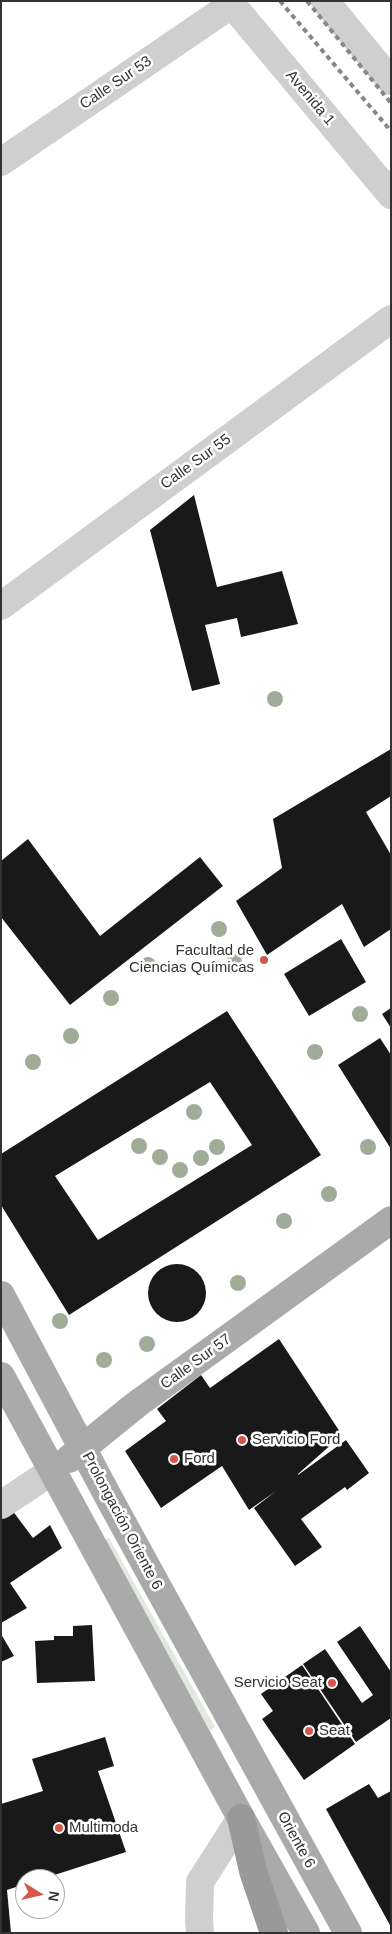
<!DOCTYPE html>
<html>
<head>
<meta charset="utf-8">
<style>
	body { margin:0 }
	#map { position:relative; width:392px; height:1934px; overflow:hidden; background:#fff; font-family:Helvetica,sans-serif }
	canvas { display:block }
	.frame { position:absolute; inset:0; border:2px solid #323232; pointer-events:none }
	.north { position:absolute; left:15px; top:1869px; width:50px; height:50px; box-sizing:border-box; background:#fff; border:1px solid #adadad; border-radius:50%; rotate:99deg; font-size:14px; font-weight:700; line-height:20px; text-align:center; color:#323232 }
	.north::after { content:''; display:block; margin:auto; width:18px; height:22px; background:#d3574b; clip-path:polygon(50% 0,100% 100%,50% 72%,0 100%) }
</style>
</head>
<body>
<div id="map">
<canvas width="392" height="1934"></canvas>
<div class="frame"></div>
<div class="north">N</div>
</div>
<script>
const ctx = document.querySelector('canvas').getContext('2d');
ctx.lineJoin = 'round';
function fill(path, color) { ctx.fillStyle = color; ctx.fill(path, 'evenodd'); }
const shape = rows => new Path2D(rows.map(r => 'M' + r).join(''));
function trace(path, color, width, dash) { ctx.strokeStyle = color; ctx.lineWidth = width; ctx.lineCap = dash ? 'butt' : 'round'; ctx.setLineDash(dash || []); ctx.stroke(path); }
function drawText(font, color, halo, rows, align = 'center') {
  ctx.font = font + ' Helvetica,sans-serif'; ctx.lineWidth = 5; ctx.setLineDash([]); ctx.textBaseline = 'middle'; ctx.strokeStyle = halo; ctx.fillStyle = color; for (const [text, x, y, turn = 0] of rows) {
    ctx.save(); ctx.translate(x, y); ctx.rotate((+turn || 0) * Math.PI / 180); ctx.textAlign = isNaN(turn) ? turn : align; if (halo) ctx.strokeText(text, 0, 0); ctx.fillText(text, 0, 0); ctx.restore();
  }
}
fill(shape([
	[109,1538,215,1727,210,1731,104,1541]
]), '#e1e8dd');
fill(shape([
	[194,495,217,587,282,571,298,624,241,637,237,618,205,625,220,684,192,691,150,530],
	[391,749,391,796,366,812,391,855,391,929,364,947,342,904,267,955,236,901,282,868,273,819],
	[28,839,100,936,200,857,223,886,70,1005,1,917,1,861],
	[341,939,366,982,309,1016,284,974],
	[391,1008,391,1028,382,1014],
	[227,1011,321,1155,69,1315,1,1205,1,1154],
	[210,1082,252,1145,98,1240,55,1176],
	[380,1038,391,1055,391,1149,338,1065],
	'148 1293a29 29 0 1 1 58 0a29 29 0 1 1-58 0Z',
	[279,1339,342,1435,298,1474,298,1475,346,1440,369,1473,347,1490,345,1487,301,1519,322,1547,295,1566,254,1508,276,1491,249,1510,222,1466,161,1508,125,1451,166,1421,157,1409,201,1375,210,1388],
	[12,1510,33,1538,50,1525,62,1548,10,1583,27,1608,1,1623,1,1517],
	[92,1625,95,1681,37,1683,35,1641,54,1640,54,1636,73,1636,73,1626],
	[360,1626,391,1672,391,1718,356,1742,303,1664,325,1649,362,1703,373,1695,337,1642],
	[1,1634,14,1656,1,1662],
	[302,1665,355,1744,304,1780,262,1719,273,1711,261,1694],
	[105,1737,114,1766,98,1771,126,1852,42,1879,25,1879,25,1884,7,1890,11,1933,1,1933,1,1804,43,1791,32,1759],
	[369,1784,378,1798,391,1791,391,1927,326,1809]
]), '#191919');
trace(shape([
	[229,1,391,195],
	[325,1,391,81],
	[1,162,231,5],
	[1,606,391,319],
	[1,1505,52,1471],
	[200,1933,199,1921,200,1882,241,1818]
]), '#cfcfcf', 28);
trace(shape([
	[1,1295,110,1500,348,1933],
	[1,1376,241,1818,306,1933],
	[69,1459,137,1404,391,1220]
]), '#aaa', 28);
trace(shape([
	[241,1818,253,1871,274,1933]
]), '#999', 28);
trace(shape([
	[280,1,391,131],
	[307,1,391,103]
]), '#878787', 4, [5, 4]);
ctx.fillStyle = '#9fad98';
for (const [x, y] of [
	[275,699],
	[219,929],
	[234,962],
	[148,965],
	[111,998],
	[360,1014],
	[71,1036],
	[315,1052],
	[33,1062],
	[194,1112],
	[139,1146],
	[217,1147],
	[368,1147],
	[160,1157],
	[201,1158],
	[180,1170],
	[329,1194],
	[284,1221],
	[238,1283],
	[60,1321],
	[147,1344],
	[104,1360]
]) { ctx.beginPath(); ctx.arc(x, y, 8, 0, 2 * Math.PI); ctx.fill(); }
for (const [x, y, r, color] of [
	[264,960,5,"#d3574b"],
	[242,1440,5,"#d3574b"],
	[174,1459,5,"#d3574b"],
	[332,1683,5,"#d3574b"],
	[309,1731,5,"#d3574b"],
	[59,1828,5,"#d3574b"]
]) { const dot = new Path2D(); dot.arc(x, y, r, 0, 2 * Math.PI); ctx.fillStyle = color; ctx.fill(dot); trace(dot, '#fff', 2); }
drawText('15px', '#323232', '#fff', [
	["Calle Sur 53",116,83,-34],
	["Avenida 1",310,98,50],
	["Calle Sur 55",196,462,-36],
	["Calle Sur 57",196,1362,-36],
	["Prolongación Oriente 6",122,1521,62],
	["Oriente 6",296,1840,61]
]);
drawText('15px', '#323232', '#fff', [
	["Facultad de",254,951,"right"],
	["Ciencias Químicas",254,968,"right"],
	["Servicio Ford",252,1440],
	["Ford",184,1459],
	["Servicio Seat",322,1683,"right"],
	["Seat",319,1731],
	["Multimoda",69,1828]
], 'left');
</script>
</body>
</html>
